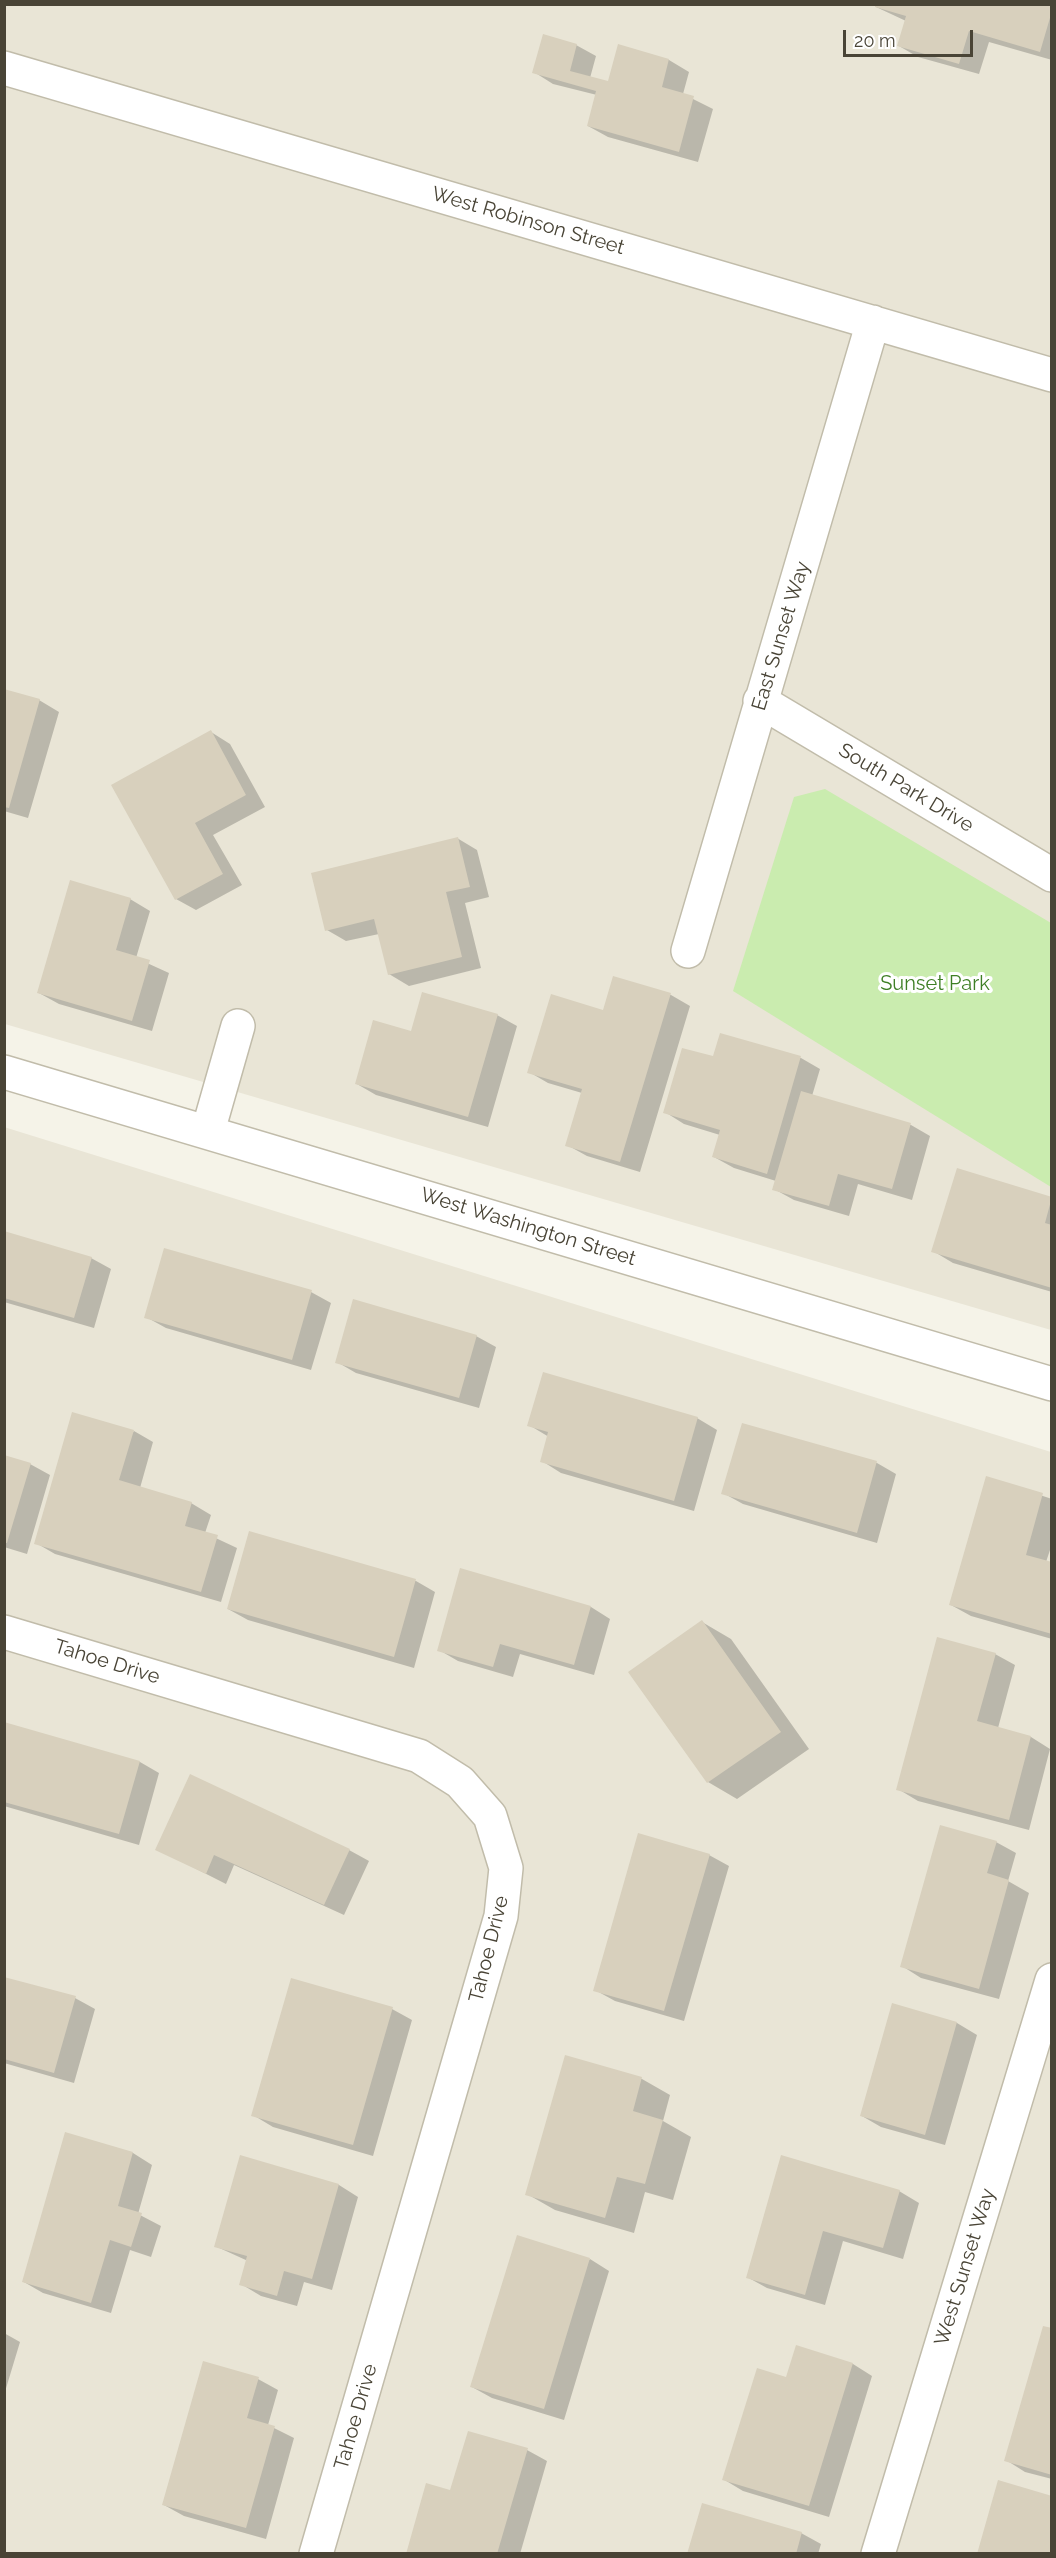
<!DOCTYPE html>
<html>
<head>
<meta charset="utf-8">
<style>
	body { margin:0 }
	#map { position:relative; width:1056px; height:2558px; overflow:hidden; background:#f5f3e8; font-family:Raleway,sans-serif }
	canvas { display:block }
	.frame { position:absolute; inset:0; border:6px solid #494436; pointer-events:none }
	.scale { position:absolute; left:843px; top:30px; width:130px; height:27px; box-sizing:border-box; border:3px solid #494436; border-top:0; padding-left:8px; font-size:18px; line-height:21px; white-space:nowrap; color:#494436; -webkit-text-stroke:4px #fff; paint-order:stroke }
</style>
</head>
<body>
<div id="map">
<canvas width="1056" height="2558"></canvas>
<div class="frame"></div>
<div class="scale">20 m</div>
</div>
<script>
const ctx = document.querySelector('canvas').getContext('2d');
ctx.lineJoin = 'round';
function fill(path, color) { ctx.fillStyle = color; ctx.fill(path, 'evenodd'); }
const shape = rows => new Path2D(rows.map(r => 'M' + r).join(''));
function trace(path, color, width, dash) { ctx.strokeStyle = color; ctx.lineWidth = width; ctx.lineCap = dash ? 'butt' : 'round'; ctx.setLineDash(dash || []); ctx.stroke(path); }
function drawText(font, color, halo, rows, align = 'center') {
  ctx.font = font + ' Raleway,sans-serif'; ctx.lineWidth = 6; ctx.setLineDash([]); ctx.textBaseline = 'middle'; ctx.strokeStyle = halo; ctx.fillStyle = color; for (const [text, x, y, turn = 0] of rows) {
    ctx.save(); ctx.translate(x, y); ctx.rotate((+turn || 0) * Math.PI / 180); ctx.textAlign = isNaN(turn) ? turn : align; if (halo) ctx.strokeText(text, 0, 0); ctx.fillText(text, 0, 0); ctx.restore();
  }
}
fill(shape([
	[4,5,1051,5,1051,1330,5,1024],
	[4,1127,1051,1452,1051,2553,5,2553]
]), '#e9e5d6');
fill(shape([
	[825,789,1051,923,1051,1187,733,991,794,797]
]), '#caecaf');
fill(shape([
	[1052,4,1052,60,989,42,979,74,918,57,899,46,906,21,876,7],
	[576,45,596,56,590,78,609,83,619,46,669,60,689,72,683,94,713,109,698,162,608,137,588,126,597,95,553,84,534,72],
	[4,690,39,700,59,712,28,818,4,811],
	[211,732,230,744,265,807,213,835,242,885,196,910,176,899],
	[457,838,477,850,489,897,465,903,481,968,409,986,389,974,379,934,346,941,327,930],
	[130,899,150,911,136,958,169,973,152,1031,59,1004,39,993],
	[614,978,671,995,690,1006,640,1172,587,1156,567,1145,582,1093,548,1083,529,1072,604,1012],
	[497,1015,517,1026,488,1127,376,1095,357,1084,412,1033],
	[721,1035,801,1058,820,1069,812,1096,911,1125,930,1136,912,1200,858,1184,849,1216,794,1200,774,1189,776,1181,734,1168,714,1157,720,1135,684,1124,665,1112,714,1058],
	[1052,1198,1052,1292,953,1263,933,1251],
	[4,1232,91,1258,111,1269,94,1328,4,1302],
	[311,1292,331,1303,311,1370,166,1328,146,1317],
	[476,1336,496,1347,479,1408,356,1373,337,1362],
	[697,1418,717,1430,694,1511,561,1473,542,1461,549,1437,529,1425],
	[743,1424,877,1463,896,1474,877,1543,743,1504,723,1493],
	[134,1431,153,1442,140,1488,191,1503,211,1515,205,1533,237,1548,221,1602,55,1554,36,1543],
	[4,1457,30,1464,50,1475,27,1554,4,1547],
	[988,1478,1052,1499,1052,1544,1046,1562,1052,1564,1052,1639,971,1616,951,1605],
	[250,1533,416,1581,435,1592,414,1668,248,1620,228,1609],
	[461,1570,591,1607,610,1619,594,1675,520,1654,513,1677,458,1661,439,1650],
	[702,1622,731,1639,809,1749,737,1799,708,1782,630,1672],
	[995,1654,1015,1665,998,1728,1031,1737,1050,1749,1029,1830,918,1801,898,1789],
	[4,1723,140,1762,159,1773,139,1845,4,1806],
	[996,1842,1016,1853,1008,1881,1029,1893,999,1999,921,1978,902,1966],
	[157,1849,349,1850,369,1861,344,1915,234,1865,226,1884],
	[709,1855,729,1866,684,2021,615,2001,595,1990],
	[4,1978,75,1998,95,2009,74,2083,4,2063],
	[893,2005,957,2023,977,2035,945,2145,881,2127,862,2116],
	[392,2009,412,2020,373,2156,273,2127,253,2115],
	[566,2057,642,2079,670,2095,663,2121,691,2137,673,2200,645,2192,634,2233,555,2210,527,2194],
	[66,2134,133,2153,152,2165,138,2214,161,2226,151,2257,130,2250,111,2313,43,2293,24,2282],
	[241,2157,339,2185,358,2197,332,2290,304,2282,297,2306,261,2296,241,2284,248,2261,215,2246],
	[782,2157,899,2191,919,2203,903,2259,843,2241,825,2305,767,2288,747,2277],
	[590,2259,609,2271,564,2420,492,2398,472,2387],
	[1052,2330,1052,2479,1025,2472,1006,2460],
	[4,2333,20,2342,4,2395],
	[797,2347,853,2364,872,2376,829,2517,743,2491,723,2479,787,2379],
	[258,2379,278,2390,268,2425,294,2438,266,2539,184,2516,164,2505],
	[527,2450,547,2461,520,2554,407,2554,451,2491],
	[801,2533,821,2544,818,2554,689,2554]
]), '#0003');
fill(shape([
	[875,4,1052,4,1052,11,1040,52,969,31,959,64,897,46,906,16,875,7],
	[543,34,577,44,570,71,608,81,618,44,669,59,662,87,694,96,679,152,587,126,596,91,532,73],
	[4,689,40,699,9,808,4,807],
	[211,730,246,795,195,823,223,874,175,900,111,785],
	[458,837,470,887,446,892,462,957,388,975,374,919,325,931,311,873],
	[70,880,131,898,116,950,150,960,132,1021,37,993],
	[613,976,671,993,620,1162,565,1146,582,1089,527,1073,551,994,603,1010],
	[422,992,498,1014,468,1117,355,1084,373,1020,411,1031],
	[720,1033,801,1056,767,1174,712,1157,720,1130,663,1113,682,1048,713,1056],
	[801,1091,911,1123,892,1189,838,1174,829,1206,772,1190],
	[957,1168,1052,1197,1045,1223,1052,1225,1052,1288,931,1252],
	[4,1231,92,1257,74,1318,4,1298],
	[164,1248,312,1290,292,1360,144,1318],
	[353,1299,477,1335,459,1398,335,1363],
	[543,1372,698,1417,674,1501,540,1462,548,1432,527,1426],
	[72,1412,134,1430,119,1480,192,1502,185,1526,218,1535,201,1592,34,1544],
	[742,1423,877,1461,857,1533,721,1494],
	[4,1455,31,1463,7,1543,4,1543],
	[986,1476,1043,1493,1026,1555,1052,1562,1052,1634,949,1605],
	[249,1531,416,1579,394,1657,227,1609],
	[460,1568,591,1606,574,1665,500,1644,493,1667,437,1651],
	[702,1620,781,1732,707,1783,628,1672],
	[937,1637,996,1653,977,1721,1031,1736,1009,1820,896,1790],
	[4,1722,140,1761,119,1834,4,1802],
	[190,1774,350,1849,324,1905,214,1855,206,1874,155,1850],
	[940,1825,997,1841,987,1873,1009,1880,979,1989,900,1967],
	[638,1833,710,1854,664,2011,593,1991],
	[4,1977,76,1996,54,2073,4,2059],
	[291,1978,393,2007,353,2145,251,2116],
	[892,2003,957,2022,925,2135,860,2116],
	[565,2055,642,2077,633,2111,663,2120,645,2184,617,2177,605,2218,525,2195],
	[65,2132,133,2152,118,2206,142,2213,131,2247,110,2240,91,2303,22,2282],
	[240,2155,339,2184,312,2279,284,2271,277,2296,239,2285,247,2256,214,2247],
	[781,2155,900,2190,883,2248,823,2231,805,2295,746,2278],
	[517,2235,590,2258,544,2409,470,2387],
	[1043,2326,1052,2328,1052,2475,1004,2461],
	[796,2345,853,2363,809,2506,722,2480,757,2368,786,2377],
	[203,2361,259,2377,247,2418,275,2426,246,2528,162,2505],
	[468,2431,528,2448,497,2554,406,2554,426,2483,450,2490],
	[998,2480,1052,2496,1052,2554,977,2554],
	[702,2503,802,2532,796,2554,687,2554]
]), '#d8d0bd');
const minor = shape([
	[4,68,1052,375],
	[760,701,1052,875],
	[688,951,873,322],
	[208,1131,238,1026],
	[4,1632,419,1756,460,1782,490,1816,506,1868,501,1916,316,2554],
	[878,2554,1052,1980]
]);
const tertiary = shape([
	[4,1072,1052,1384]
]);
trace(minor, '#c1bcaa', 36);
trace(tertiary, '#c1bcaa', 36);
trace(minor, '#fff', 33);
trace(tertiary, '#fff', 33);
drawText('20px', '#494436', '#fff', [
	["West Robinson Street",528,221,16],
	["East Sunset Way",781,636,-73],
	["South Park Drive",906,788,31],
	["West Washington Street",528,1227,17],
	["Tahoe Drive",107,1662,17],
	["Tahoe Drive",489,1949,-76],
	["West Sunset Way",965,2267,-73],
	["Tahoe Drive",356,2417,-74]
]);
drawText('20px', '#3e7f25', '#fff', [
	["Sunset Park",935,984]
]);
</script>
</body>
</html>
